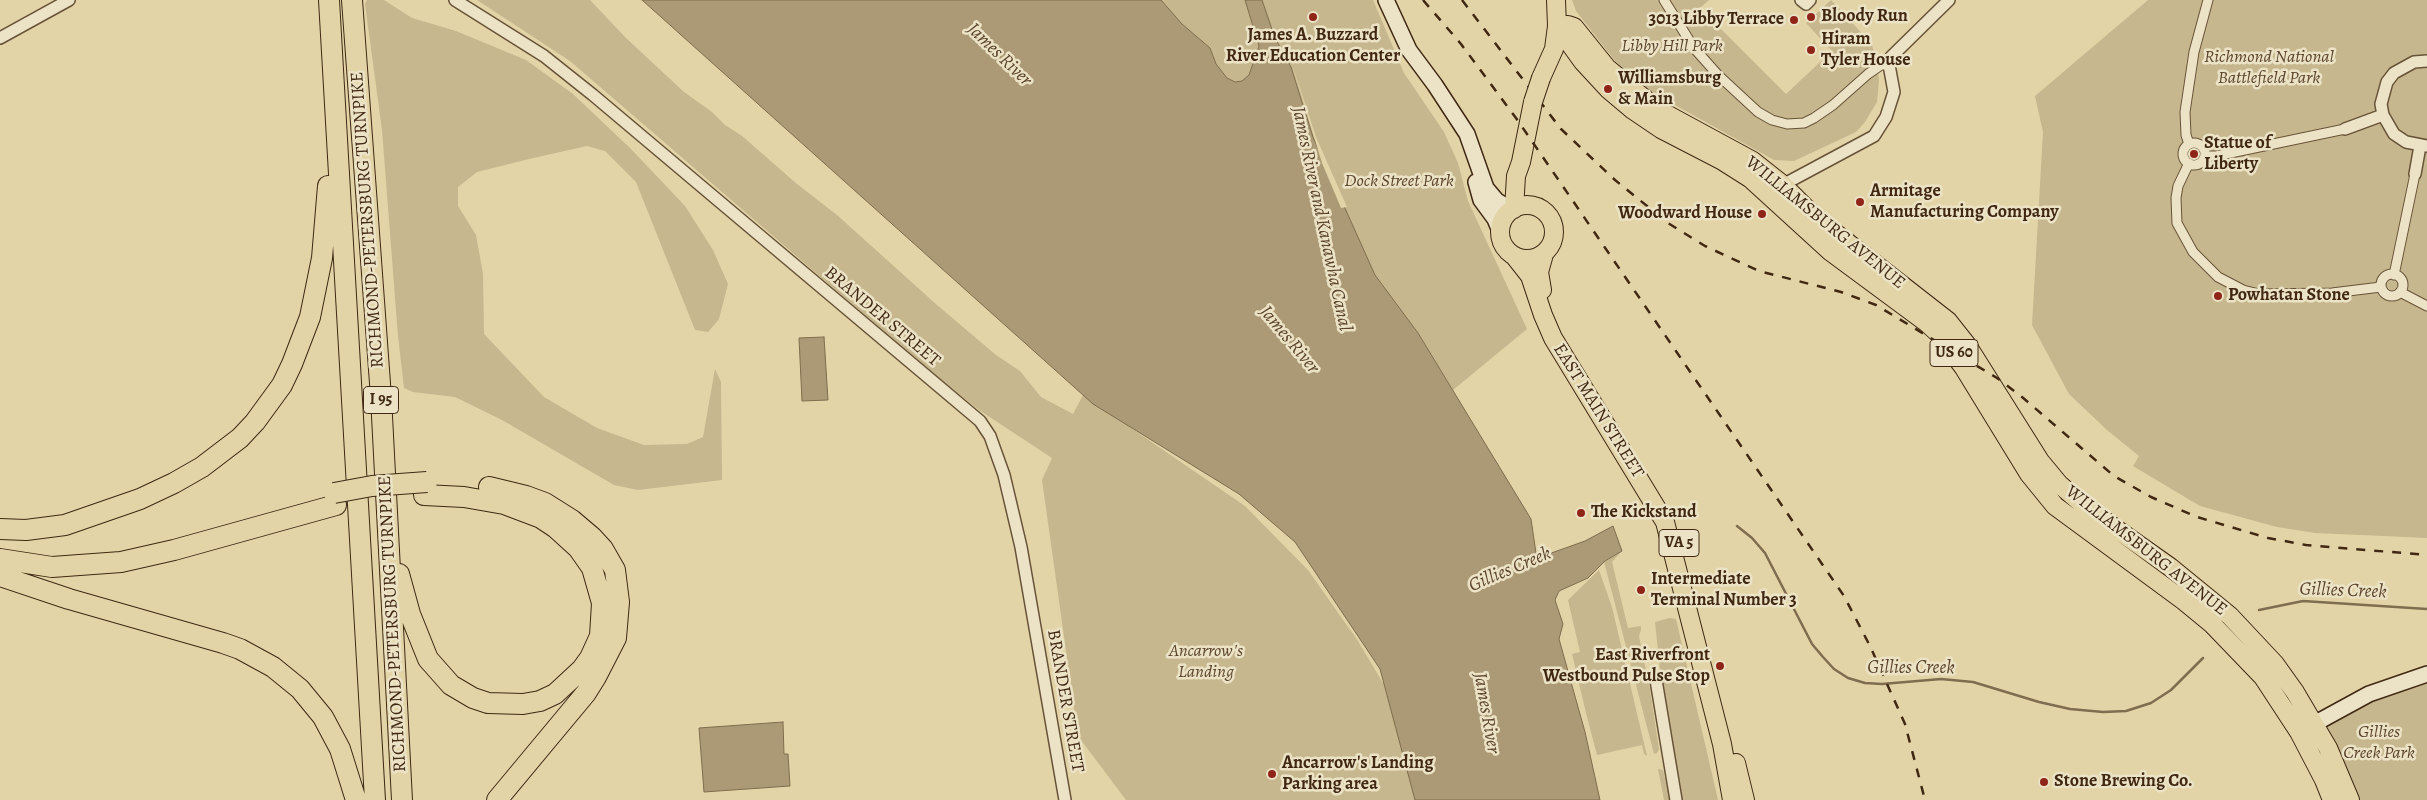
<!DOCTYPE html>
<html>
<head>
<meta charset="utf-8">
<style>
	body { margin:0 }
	canvas { display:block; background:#e2d4a7 }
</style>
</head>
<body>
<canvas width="2427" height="800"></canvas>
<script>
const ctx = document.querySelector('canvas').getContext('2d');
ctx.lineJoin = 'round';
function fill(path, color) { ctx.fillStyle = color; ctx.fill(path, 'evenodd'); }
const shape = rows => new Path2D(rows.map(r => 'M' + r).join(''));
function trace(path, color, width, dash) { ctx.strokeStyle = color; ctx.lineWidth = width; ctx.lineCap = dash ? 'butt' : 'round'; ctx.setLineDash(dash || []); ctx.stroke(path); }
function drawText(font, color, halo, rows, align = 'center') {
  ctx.font = font + ' Alegreya,serif'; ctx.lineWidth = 5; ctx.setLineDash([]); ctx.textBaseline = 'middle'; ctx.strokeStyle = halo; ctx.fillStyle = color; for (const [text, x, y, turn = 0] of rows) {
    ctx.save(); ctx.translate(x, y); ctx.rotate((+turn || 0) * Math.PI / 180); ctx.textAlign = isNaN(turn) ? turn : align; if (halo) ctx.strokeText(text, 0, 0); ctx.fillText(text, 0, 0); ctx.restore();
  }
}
fill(shape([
	[367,0,384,0,412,18,456,31,526,60,573,94,631,149,685,206,713,250,728,284,719,319,708,332,695,330,636,182,605,151,587,146,529,159,477,172,458,187,458,206,476,235,483,274,484,334,544,397,597,428,644,445,687,444,703,437,715,369,721,382,722,480,638,490,614,485,502,420,455,397,413,392,404,388,398,336,382,130,365,4],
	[477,0,590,0,626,38,684,92,712,112,725,125,742,136,797,184,837,215,937,305,996,355,1020,371,1041,397,1073,414,1083,395,1245,506,1308,570,1358,641,1399,710,1417,800,1126,800,1078,736,1042,480,1052,458,979,410,925,367,570,61],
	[1161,0,1245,0,1259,46,1249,75,1242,81,1235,82,1227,78,1216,64,1210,48,1182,24],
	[1262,0,1373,0,1404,73,1444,132,1458,163,1468,201,1527,329,1453,390,1418,333,1375,275,1313,137,1291,67,1275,38],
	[1572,0,1709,0,1700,8,1786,94,1832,51,1806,23,1831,0,1871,43,1877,60,1879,80,1877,102,1865,122,1856,132,1794,161,1774,160,1648,90,1615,61,1576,11],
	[2148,0,2427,0,2427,538,2315,533,2277,527,2200,506,2133,466,2139,456,2107,430,2069,394,2032,325,2043,132,2035,96],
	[1621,552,1612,562,1628,628,1641,626,1641,630,1639,636,1650,690,1659,749,1657,753,1654,754,1604,562],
	[1599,570,1612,607,1647,756,1644,754,1642,745,1597,755,1586,713,1572,654,1580,652,1568,600],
	[1670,618,1676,619,1718,800,1680,800,1665,719,1655,622],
	[2427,674,2427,800,2350,800,2314,724],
	[1658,769,1663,770,1670,800,1664,800]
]), '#c6b78e');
const water = shape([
	[642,0,1161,0,1182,24,1210,48,1216,64,1227,78,1235,82,1242,81,1249,75,1259,46,1245,0,1262,0,1275,38,1291,67,1313,137,1375,275,1418,333,1531,519,1536,553,1543,556,1585,541,1613,526,1622,551,1605,561,1588,578,1559,591,1555,600,1563,624,1559,639,1585,732,1600,800,1415,800,1380,669,1295,542,1239,494,1093,404,642,0],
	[824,337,828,400,802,401,799,338,824,337],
	[783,722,784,754,788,754,790,786,704,792,699,728,783,722]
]);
fill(water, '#ab9a75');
trace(water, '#806c4e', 1);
fill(shape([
	[1291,61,1316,137,1347,207,1341,208,1322,163]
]), '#e2d4a7');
trace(shape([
	[1737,526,1752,538,1765,553,1812,644,1823,657,1834,669,1848,678,1865,683,1882,684,1941,679,1973,682,2039,702,2070,709,2103,712,2126,711,2151,703,2171,690,2203,658],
	[2259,610,2303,601,2427,609]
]), '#806c4e', 2.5);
const pedestrian = shape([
	[1664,0,1694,48,1718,75,1758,112,1772,120,1787,124,1804,123,1814,118,1833,105,1868,74,1881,65,1889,65],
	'2183 154a11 11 0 1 1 22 0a11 11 0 1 1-22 0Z',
	[2189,144,2186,135,2185,112,2194,52,2208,0],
	[2205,156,2216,156,2345,129],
	[2189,163,2178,186,2176,198,2177,223,2193,252,2218,277,2243,290,2259,294,2332,293,2381,287],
	'2381 285a11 11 0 1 1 22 0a11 11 0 1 1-22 0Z',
	[2394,275,2415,174],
	[2400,292,2427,306]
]);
const minor = shape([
	[455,0,544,56,593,95,980,421,990,436,1004,475,1021,547,1065,800],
	[1801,0,1806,4,1810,0],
	[0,38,69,0],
	[2427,61,2414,62,2394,73,2387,82,2381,104,2383,115,2394,134,2406,142,2427,146],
	[2345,129,2383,115],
	[2415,174,2420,146],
	[1777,188,1874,136,1886,117,1894,92,1889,65,1891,57,1949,0],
	[1656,680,1676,800]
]);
const secondary = shape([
	[1386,0,1409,50,1435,85,1467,134,1486,188,1497,201,1512,210],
	[1476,182,1481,200,1495,219,1500,231],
	[2303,730,2369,694,2427,674]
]);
const primary = shape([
	[1557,26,1568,25,1574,27,1607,68,1657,109,1753,161,1782,184,1816,218,1948,321,1967,345,2040,461,2059,484,2088,509,2170,567,2230,616,2275,664,2295,692,2328,748,2350,800],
	[1557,26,1583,62,1608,89,1633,110,1661,129,1721,160,1751,179,1831,252,1927,323,1939,334,1964,368,2029,474,2055,506,2184,601,2212,624,2263,677,2299,732,2324,780,2332,800],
	[1541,78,1554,49,1557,26,1556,0],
	'1500 232a27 27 0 1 1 54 0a27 27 0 1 1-54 0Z',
	[1514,209,1516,176,1521,162,1533,102],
	[1515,257,1530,276,1543,315,1553,338,1665,522,1722,744,1732,800],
	[1542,290,1539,272,1544,254],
	[1736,763,1745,800]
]);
const motorway = shape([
	[329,0,375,800],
	[352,0,381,397,402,800],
	[489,487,526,496,545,503,572,520,592,537,603,549,615,570,619,602,616,638,596,677,586,693,497,800],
	[0,529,26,530,65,525,140,499,174,483,202,467,240,438,255,422,282,385,292,364,310,317,322,258,328,186],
	[0,559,52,567,121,562,174,550,336,505],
	[399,574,410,614,428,659,451,685,473,698,488,703,523,704,540,701,555,694,582,669,590,658,600,636,602,603,592,568,578,548,556,528,541,518,504,504,464,497,424,495],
	[0,576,69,599,223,643,240,649,273,667,300,689,323,717,340,749,356,800]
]);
trace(pedestrian, '#685338', 11);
trace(minor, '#685338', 14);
trace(secondary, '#402813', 18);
trace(primary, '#402813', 20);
trace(motorway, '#402813', 22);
trace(pedestrian, '#ece3c6', 9);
trace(minor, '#ece3c6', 11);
trace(secondary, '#ece3c6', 15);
trace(primary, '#e2d4a7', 18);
trace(motorway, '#e2d4a7', 20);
trace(shape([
	[1423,0,1461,44,1516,118,1844,596,1870,646,1905,724,1925,800],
	[1462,0,1561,129,1615,180,1668,223,1705,246,1759,271,1841,292,1876,305,1997,378,2022,397,2114,476,2151,497,2197,517,2268,538,2306,545,2427,555]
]), '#402813', 2.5, [9, 9]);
const primaryBridge = shape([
	[1533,102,1541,78]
]);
const motorwayBridge = shape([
	[334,493,372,486,427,482]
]);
trace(primaryBridge, '#402813', 20, []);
trace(motorwayBridge, '#402813', 22, []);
trace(primaryBridge, '#e2d4a7', 18);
trace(motorwayBridge, '#e2d4a7', 20);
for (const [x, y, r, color] of [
	[1313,17,5,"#8f2418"],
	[1811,17,5,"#8f2418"],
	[1794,20,5,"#8f2418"],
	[1811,50,5,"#8f2418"],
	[1608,89,5,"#8f2418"],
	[2194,154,5,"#8f2418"],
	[1860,202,5,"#8f2418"],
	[1762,214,5,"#8f2418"],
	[2218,296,5,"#8f2418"],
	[1581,513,5,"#8f2418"],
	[1641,590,5,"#8f2418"],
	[1720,666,5,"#8f2418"],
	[1272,774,5,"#8f2418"],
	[2044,782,5,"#8f2418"]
]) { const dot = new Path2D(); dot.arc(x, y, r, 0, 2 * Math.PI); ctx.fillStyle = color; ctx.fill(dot); trace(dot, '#ece3c6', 2); }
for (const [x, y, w] of [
	[1954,353,48],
	[381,400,35],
	[1679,543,40]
]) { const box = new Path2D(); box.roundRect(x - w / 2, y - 13.5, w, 27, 4); ctx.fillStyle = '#ece3c6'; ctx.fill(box); trace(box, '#402813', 1); }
drawText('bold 16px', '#402813', null, [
	["US 60",1954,353],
	["I 95",381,400],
	["VA 5",1679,543]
]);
drawText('bold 18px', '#402813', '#ece3c6', [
	["Bloody Run",1821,17],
	["3013 Libby Terrace",1784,20,"right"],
	["James A. Buzzard",1313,36,"center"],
	["River Education Center",1313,57,"center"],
	["Hiram",1821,40],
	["Tyler House",1821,61],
	["Williamsburg",1618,79],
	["& Main",1618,100],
	["Statue of",2204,144],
	["Liberty",2204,165],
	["Armitage",1870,192],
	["Manufacturing Company",1870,213],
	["Woodward House",1752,214,"right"],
	["Powhatan Stone",2228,296],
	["The Kickstand",1591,513],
	["Intermediate",1651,580],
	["Terminal Number 3",1651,601],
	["East Riverfront",1710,656,"right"],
	["Westbound Pulse Stop",1710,677,"right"],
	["Ancarrow's Landing",1282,764],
	["Parking area",1282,785],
	["Stone Brewing Co.",2054,782]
], 'left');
drawText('italic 18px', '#5b452c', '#ece3c6', [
	["Libby Hill Park",1672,47],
	["Richmond National",2269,58],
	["Battlefield Park",2269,79],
	["Dock Street Park",1399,182],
	["Ancarrow's",1206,652],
	["Landing",1206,673],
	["Gillies",2379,733],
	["Creek Park",2379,754]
]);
drawText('18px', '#402813', '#ece3c6', [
	["RICHMOND-PETERSBURG TURNPIKE",368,220,-94],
	["WILLIAMSBURG AVENUE",1825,223,39],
	["BRANDER STREET",882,317,40],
	["EAST MAIN STREET",1598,411,58],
	["WILLIAMSBURG AVENUE",2146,551,38],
	["RICHMOND-PETERSBURG TURNPIKE",393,624,-93],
	["BRANDER STREET",1065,701,80]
]);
drawText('italic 19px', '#5b442c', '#ece3c6', [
	["James River",999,55,44],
	["James River and Kanawha Canal",1321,219,78],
	["James River",1289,340,50],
	["Gillies Creek",1510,570,-23],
	["Gillies Creek",2343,591,2],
	["Gillies Creek",1911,668],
	["James River",1486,713,80]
]);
</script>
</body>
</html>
